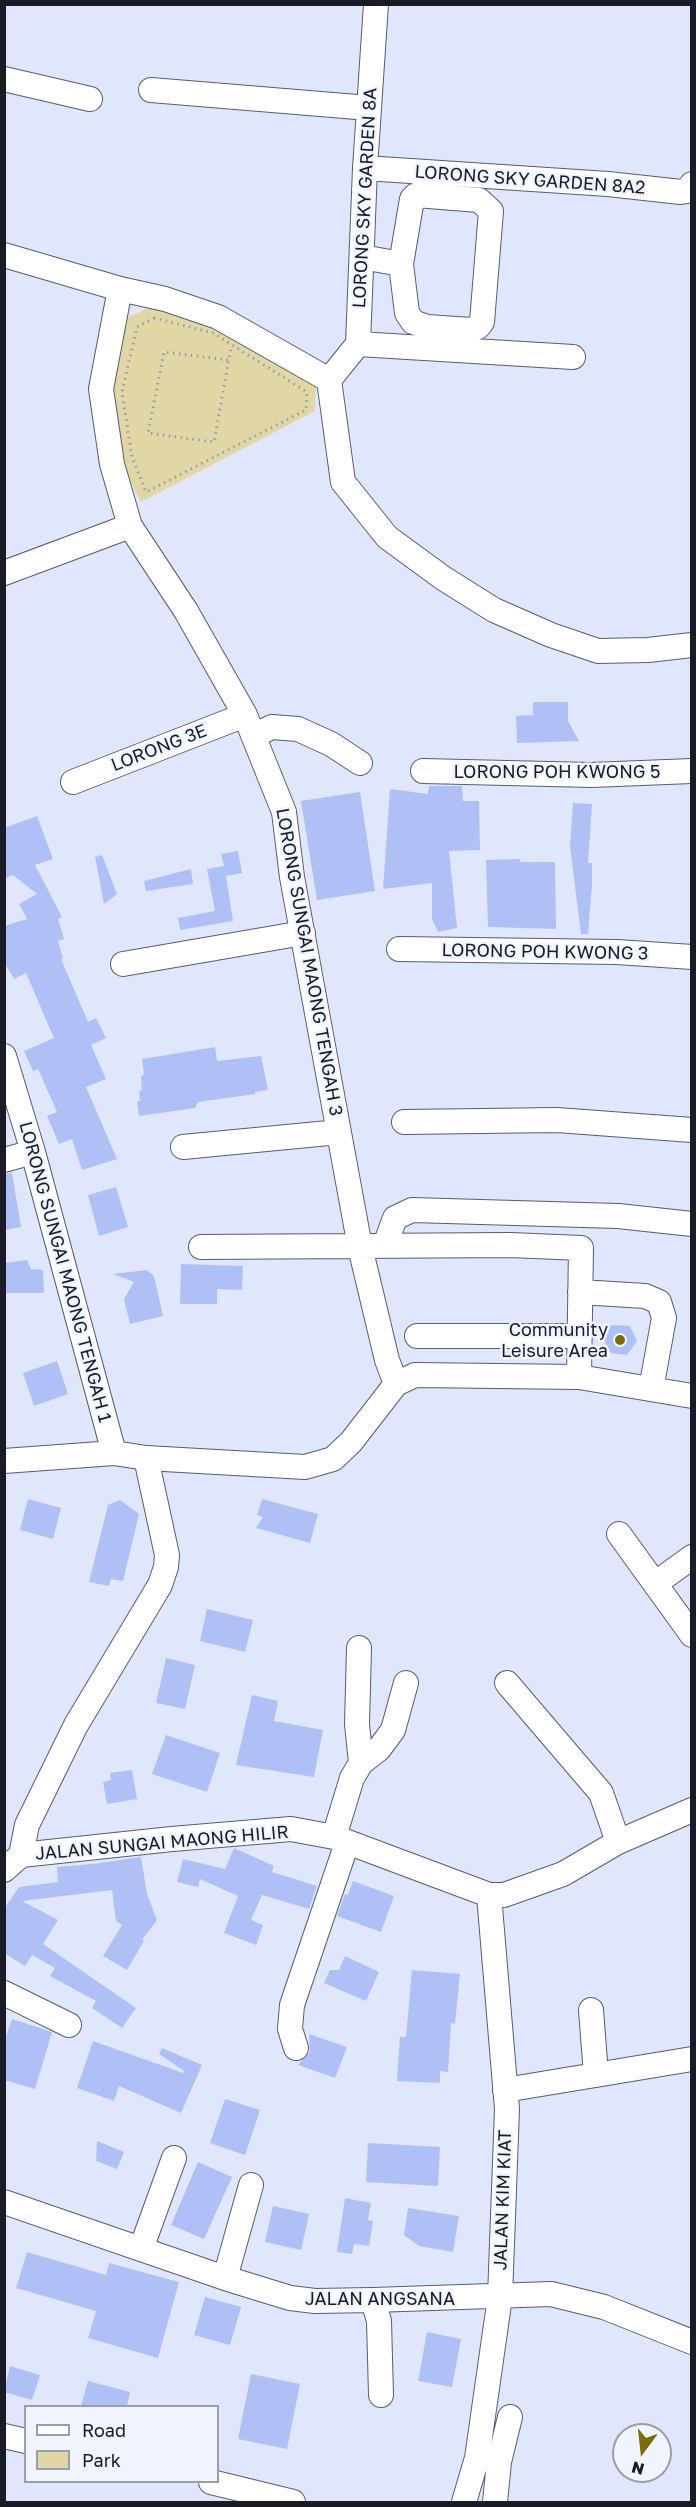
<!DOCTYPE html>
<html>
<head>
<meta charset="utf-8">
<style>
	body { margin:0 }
	#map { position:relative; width:696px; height:2507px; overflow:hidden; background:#e0e6fb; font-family:"Golos Text",sans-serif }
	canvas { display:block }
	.frame { position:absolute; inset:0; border:6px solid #191c25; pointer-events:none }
	.legend { position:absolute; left:24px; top:2405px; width:195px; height:78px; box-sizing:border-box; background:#f0f4ff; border:2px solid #9a9ea8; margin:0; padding:8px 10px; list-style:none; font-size:18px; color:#191c25 }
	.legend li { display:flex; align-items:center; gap:12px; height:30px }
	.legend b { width:30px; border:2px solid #9a9ea8 }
	.north { position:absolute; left:612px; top:2423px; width:60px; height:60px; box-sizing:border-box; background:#f0f4ff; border:2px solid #9a9ea8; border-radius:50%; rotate:195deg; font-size:16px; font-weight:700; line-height:24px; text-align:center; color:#191c25 }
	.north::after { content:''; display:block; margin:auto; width:21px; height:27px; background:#7c6c07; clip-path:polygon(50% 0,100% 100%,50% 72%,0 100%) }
</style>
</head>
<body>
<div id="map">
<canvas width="696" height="2507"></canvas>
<div class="frame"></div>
<ul class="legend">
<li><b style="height:8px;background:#fff"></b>Road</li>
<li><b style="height:16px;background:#e1d7a6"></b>Park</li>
</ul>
<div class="north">N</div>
</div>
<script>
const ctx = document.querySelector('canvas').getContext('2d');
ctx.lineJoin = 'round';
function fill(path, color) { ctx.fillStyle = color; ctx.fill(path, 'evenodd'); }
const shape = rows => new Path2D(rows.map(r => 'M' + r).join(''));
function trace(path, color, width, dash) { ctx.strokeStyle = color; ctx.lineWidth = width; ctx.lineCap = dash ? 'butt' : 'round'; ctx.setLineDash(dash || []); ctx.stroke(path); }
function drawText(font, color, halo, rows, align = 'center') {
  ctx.font = font + ' "Golos Text",sans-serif'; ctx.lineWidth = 5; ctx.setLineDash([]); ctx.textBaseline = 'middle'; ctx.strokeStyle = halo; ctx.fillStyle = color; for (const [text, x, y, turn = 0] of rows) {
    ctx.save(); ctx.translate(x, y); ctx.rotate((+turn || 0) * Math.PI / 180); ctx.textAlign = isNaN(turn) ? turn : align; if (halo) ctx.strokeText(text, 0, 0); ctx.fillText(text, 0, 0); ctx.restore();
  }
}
fill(shape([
	[155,305,216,322,316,383,315,411,141,502,120,461,112,393,127,318]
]), '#e1d7a6');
fill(shape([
	[533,702,568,702,568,721,579,741,517,743,516,716,533,715],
	[429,786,462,786,463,801,479,801,480,850,449,851,457,928,438,932,432,919,432,883,383,889,390,789,428,794],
	[360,792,375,891,317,900,301,801],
	[573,803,592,804,588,863,592,863,592,885,588,934,581,934,570,846],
	[37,816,53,859,35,865,62,917,58,919,64,939,58,941,63,959,61,959,88,1022,96,1018,106,1038,91,1045,106,1079,86,1087,117,1159,82,1170,72,1139,59,1144,47,1116,57,1112,38,1069,33,1071,24,1051,54,1038,26,973,14,979,4,962,4,926,27,919,19,904,37,894,13,875,4,879,4,828],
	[238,851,242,873,226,876,233,921,180,930,178,918,215,911,207,869,224,866,221,854],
	[102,855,117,894,104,904,95,857],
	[520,859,520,862,555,862,556,929,488,927,486,860],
	[191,869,193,884,146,891,144,881],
	[215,1047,217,1061,261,1056,268,1090,255,1092,255,1094,198,1102,195,1108,139,1116,137,1101,140,1101,139,1091,142,1090,141,1077,144,1074,142,1059],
	[12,1173,21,1227,4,1230,4,1174],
	[116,1187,128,1227,99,1236,88,1195],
	[27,1260,31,1269,43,1270,44,1293,4,1293,4,1263],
	[181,1264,243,1266,242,1290,217,1289,217,1304,180,1304],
	[147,1270,154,1276,163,1316,130,1324,124,1299,134,1282,113,1274],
	[611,1325,630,1326,637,1341,627,1355,611,1353,603,1339],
	[57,1361,68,1394,34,1406,23,1373],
	[28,1499,61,1508,53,1539,20,1530],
	[262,1499,318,1514,310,1543,256,1528,263,1517,257,1515],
	[120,1500,139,1514,123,1581,111,1579,109,1586,89,1582,108,1505],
	[207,1609,253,1620,245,1652,200,1641],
	[166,1658,195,1665,185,1709,156,1703],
	[252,1695,278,1701,274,1721,323,1730,314,1777,236,1765],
	[166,1735,220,1753,207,1792,152,1774],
	[132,1770,137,1799,107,1804,103,1782,111,1780,110,1773],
	[234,1848,274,1866,272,1872,317,1886,309,1909,262,1895,251,1920,263,1925,256,1945,224,1933,238,1896,200,1879,198,1887,177,1882,183,1859,225,1869],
	[141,1857,147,1894,157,1920,142,1940,144,1941,127,1970,103,1956,122,1925,116,1921,112,1890,22,1901,58,1920,43,1944,136,2008,122,2028,92,2008,96,2001,50,1976,55,1968,32,1955,25,1966,4,1953,4,1909,19,1887,58,1882,57,1867,93,1864],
	[353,1881,394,1896,381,1932,337,1916,345,1894,348,1895],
	[345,1956,379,1972,366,2001,324,1983,330,1970,339,1970],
	[412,1970,460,1974,455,2024,451,2023,448,2072,440,2071,440,2083,397,2081,400,2037,406,2037],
	[12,2019,52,2032,35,2089,4,2080,4,2042],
	[309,2034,347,2047,335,2078,298,2065,310,2052],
	[93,2041,183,2073,184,2071,159,2054,162,2048,202,2065,181,2113,119,2086,114,2101,77,2088],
	[225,2099,260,2110,245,2155,210,2143],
	[97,2141,124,2152,117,2169,96,2161],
	[368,2143,440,2147,438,2186,366,2182],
	[198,2162,232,2177,204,2239,171,2225],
	[345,2198,371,2203,368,2220,373,2221,369,2246,354,2244,352,2254,337,2252],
	[273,2206,309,2214,301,2250,265,2242],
	[408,2208,459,2216,453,2252,419,2246,404,2235],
	[27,2252,106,2275,109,2263,179,2282,158,2358,88,2338,96,2311,16,2288],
	[205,2297,241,2307,230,2345,194,2335],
	[427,2332,461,2339,452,2387,418,2381],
	[10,2366,40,2375,32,2400,4,2392],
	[251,2374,300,2384,287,2449,238,2439],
	[88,2381,130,2392,127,2406,81,2406]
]), '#afc0f6');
const minor = shape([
	[4,79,90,99],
	[151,90,369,108],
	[365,168,608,184,681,192,687,191,692,184],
	[4,255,120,289,165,299,218,317,329,380],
	[362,257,401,264,407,313,413,322,427,327,471,330,478,327,482,322,491,211,479,200,416,195,412,199,401,264],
	[120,289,101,389,112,464,130,526,186,611,245,715,284,812,292,877,360,1247,387,1360,396,1384],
	[358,344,573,357],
	[329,380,343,482,387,537,443,578,494,610,551,635,598,651,648,650,692,645],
	[329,380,358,344,365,168,376,4],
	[4,573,130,526],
	[255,735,272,727,298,729,331,744,360,763],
	[423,771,591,775,692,771],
	[73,782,245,715],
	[399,949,617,952,692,957],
	[123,964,303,933],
	[4,1056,33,1152,114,1453],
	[404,1122,557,1120,692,1130],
	[183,1147,339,1132],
	[4,1160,33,1152],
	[385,1245,395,1218,412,1210,618,1216,692,1224],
	[201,1247,510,1245,581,1248,579,1377],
	[580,1292,645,1296,659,1302,664,1318,651,1389],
	[417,1336,580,1336],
	[4,1461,114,1453,146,1458,305,1467,333,1459,351,1442,396,1384,415,1375,579,1377,692,1396],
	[619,1534,692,1635],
	[656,1583,692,1557],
	[359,1648,357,1724,361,1763],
	[507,1683,601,1793,618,1842],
	[334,1837,352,1778,361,1763,379,1749,393,1730,406,1683],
	[21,1855,27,1825,76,1725,160,1585,166,1567,167,1555,146,1458],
	[4,1870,21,1855,172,1839,291,1829,334,1837,489,1895,504,1895,563,1874,618,1842,692,1810],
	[4,1993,69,2025],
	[591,2010,596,2075],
	[296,2048,290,2029,292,2005,347,1843],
	[505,2090,692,2059],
	[4,2202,225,2278,290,2298,315,2301,373,2300,551,2294,604,2307,692,2342],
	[141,2249,174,2158],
	[225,2278,251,2185],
	[373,2300,379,2321,381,2395],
	[4,2436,26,2441],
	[477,2458,499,2462,495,2502],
	[499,2462,510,2417],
	[211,2482,293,2502],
	[464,2502,477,2458,500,2297,507,2109,489,1895]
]);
trace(minor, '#565d73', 26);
trace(shape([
	[154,318,213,333,307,392,306,410,146,492,132,457,122,392,137,327,154,318],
	[228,360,164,352,148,433,214,442,231,347]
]), '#979cad', 3, [1.5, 4.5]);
trace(minor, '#fff', 24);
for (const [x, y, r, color] of [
	[620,1340,6,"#7c6c07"]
]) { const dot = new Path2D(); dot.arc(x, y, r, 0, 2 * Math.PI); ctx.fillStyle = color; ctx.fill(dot); trace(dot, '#f0f4ff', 2); }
drawText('18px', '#191c25', '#f0f4ff', [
	["LORONG SKY GARDEN 8A2",530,180,4],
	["LORONG SKY GARDEN 8A",365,198,-87],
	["LORONG 3E",159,748,-21],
	["LORONG POH KWONG 5",557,772],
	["LORONG POH KWONG 3",545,952,1],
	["LORONG SUNGAI MAONG TENGAH 3",309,962,80],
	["LORONG SUNGAI MAONG TENGAH 1",65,1272,75],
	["JALAN SUNGAI MAONG HILIR",162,1843,-5],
	["JALAN KIM KIAT",503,2200,-88],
	["JALAN ANGSANA",380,2299]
]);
drawText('18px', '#191c25', '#f0f4ff', [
	["Community",608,1330],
	["Leisure Area",608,1351]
], 'right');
</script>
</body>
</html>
